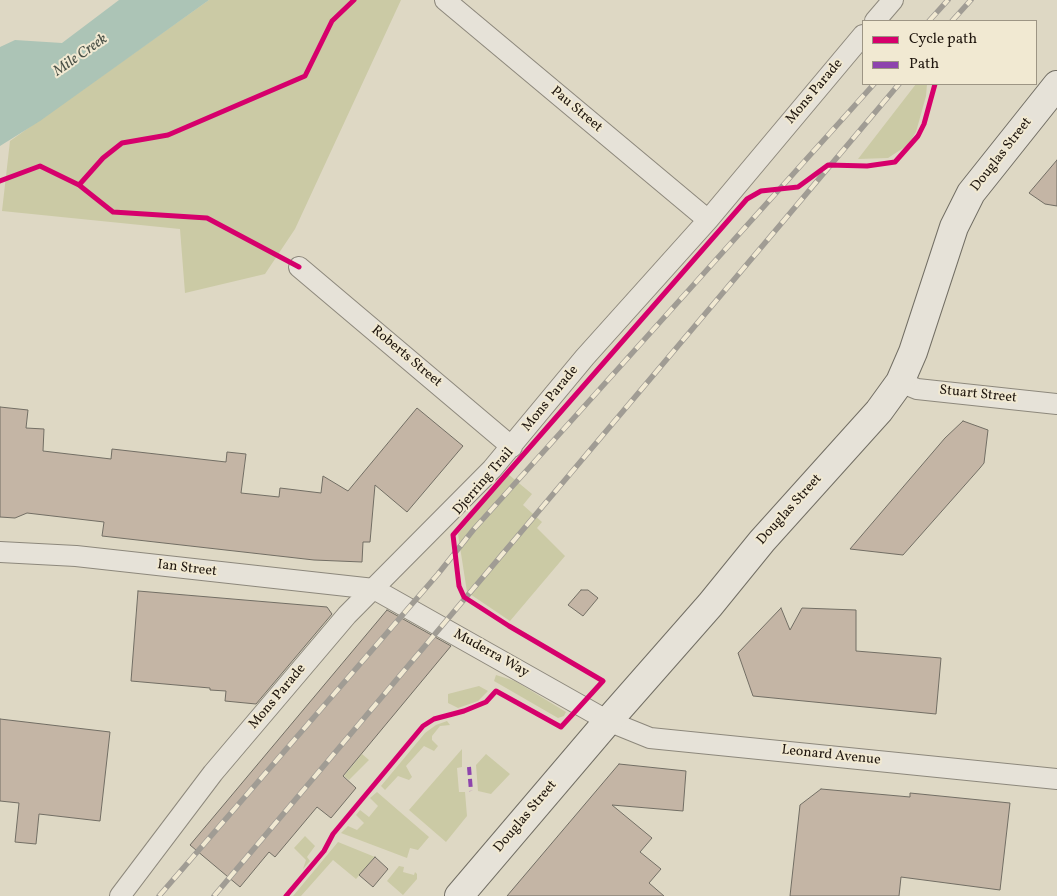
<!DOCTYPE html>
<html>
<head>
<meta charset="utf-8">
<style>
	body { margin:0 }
	#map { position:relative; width:1057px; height:896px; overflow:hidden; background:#ded8c4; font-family:Vollkorn,serif }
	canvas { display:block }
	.legend { position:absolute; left:862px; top:20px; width:175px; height:65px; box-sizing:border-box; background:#f1e9d2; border:1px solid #9d9584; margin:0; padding:6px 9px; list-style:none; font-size:15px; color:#20170f }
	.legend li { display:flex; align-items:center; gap:10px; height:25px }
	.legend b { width:25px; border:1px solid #9d9584 }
</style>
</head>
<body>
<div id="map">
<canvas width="1057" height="896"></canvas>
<ul class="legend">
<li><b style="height:6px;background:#d6006c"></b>Cycle path</li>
<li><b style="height:6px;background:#8e44ad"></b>Path</li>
</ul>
</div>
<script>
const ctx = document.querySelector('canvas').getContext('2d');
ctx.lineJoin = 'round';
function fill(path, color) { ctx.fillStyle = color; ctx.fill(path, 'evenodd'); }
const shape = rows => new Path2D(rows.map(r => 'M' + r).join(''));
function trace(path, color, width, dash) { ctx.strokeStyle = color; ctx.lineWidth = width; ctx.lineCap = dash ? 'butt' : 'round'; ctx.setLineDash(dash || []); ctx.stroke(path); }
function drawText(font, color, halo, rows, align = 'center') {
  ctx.font = font + ' Vollkorn,serif'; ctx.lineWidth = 4; ctx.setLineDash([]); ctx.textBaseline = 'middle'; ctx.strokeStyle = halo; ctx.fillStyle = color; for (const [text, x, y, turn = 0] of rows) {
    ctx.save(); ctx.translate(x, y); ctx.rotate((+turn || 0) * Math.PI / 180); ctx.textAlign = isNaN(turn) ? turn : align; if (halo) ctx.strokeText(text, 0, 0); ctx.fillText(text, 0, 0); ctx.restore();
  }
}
fill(shape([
	[209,0,401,0,295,229,265,274,185,293,180,229,2,211,10,141],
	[916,84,927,84,926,96,916,132,908,145,888,158,858,159],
	[508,474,532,494,523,505,542,522,537,528,565,556,510,621,467,592,458,534],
	[496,675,515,681,566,712,564,716,558,718,494,681],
	[479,686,488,691,478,701,458,708,448,703,448,694],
	[447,721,450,725,440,726,432,736,432,740,438,746,434,751,424,746,406,766,412,777,409,780,398,776,385,790,381,786,425,733,436,725],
	[462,749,462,767,457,768,459,792,465,792,467,816,446,842,409,810],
	[362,754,369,760,349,780,344,776],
	[486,754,510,774,491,794,478,791,476,765],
	[377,792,429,837,418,850,410,848,407,858,341,833,348,826,357,830,364,823,356,815,360,810,369,817,378,806,370,798],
	[305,836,315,846,307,857,310,861,303,869,306,860,294,848],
	[338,842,375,857,356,879,333,860,301,896,293,896],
	[399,866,404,867,403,872,414,875,415,872,417,874,417,879,403,895,387,881]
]), '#cbcaa5');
fill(shape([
	[119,0,209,0,40,121,0,146,0,47,15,40,62,43]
]), '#acc4b6');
const building = shape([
	[1057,160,1057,206,1045,204,1029,193,1057,160],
	[0,407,28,410,26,428,44,429,43,451,111,459,112,449,226,462,227,452,246,454,241,493,279,497,280,488,321,493,323,476,348,491,417,408,463,446,407,512,375,485,370,542,363,542,362,562,314,560,102,536,104,522,27,513,15,518,0,517,0,407],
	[963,421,988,430,984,463,980,468,903,555,850,549,945,438,963,421],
	[581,590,588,590,598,598,583,616,568,605,581,590],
	[138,591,327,607,332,614,256,704,225,701,226,691,210,690,210,688,131,681,138,591],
	[781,608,790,630,802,608,856,610,856,651,941,658,936,714,753,696,738,653,781,608],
	[387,610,451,646,343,776,356,788,331,818,317,807,275,857,269,852,240,887,190,845,387,610],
	[0,719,110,732,100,821,39,814,36,844,15,842,19,803,0,801,0,719],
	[619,764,686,771,683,811,612,805,652,838,640,852,661,869,649,883,664,896,507,896,619,764],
	[821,789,910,797,910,793,1010,803,1000,890,901,877,899,896,790,896,800,805,821,789],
	[375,857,388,869,373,887,359,875,375,857]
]);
fill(building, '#c4b5a5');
trace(building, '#726e64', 1);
const street = shape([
	[445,0,708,220],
	[875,21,893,0],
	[299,267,512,447],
	[900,382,917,389,1057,404],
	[0,552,76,556,374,589,608,721,650,738,1057,779],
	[120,896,213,773,347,615,492,469,585,357,708,220,863,35]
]);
const secondary = shape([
	[459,896,608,721,710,605,762,541,879,411,900,382,913,352,954,227,971,193,1057,85]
]);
trace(street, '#8d887c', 22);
trace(secondary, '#726e64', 30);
trace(street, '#e6e2d8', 20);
trace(secondary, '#e6e2d8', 28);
const rail = shape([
	[929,21,948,0],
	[952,21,971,0],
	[159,896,438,574,474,529,874,84],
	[214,896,899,84]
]);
trace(rail, '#a09c94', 5.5);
trace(rail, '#f1e9d2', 4, [11]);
trace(shape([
	[469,767,471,791]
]), '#8e44ad', 4, [8, 4]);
trace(shape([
	[0,181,40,166,79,185,113,212,207,218,299,267],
	[79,185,103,158,122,143,168,135,305,76,332,21,354,0],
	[286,896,324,851,333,834,423,726,434,719,464,711,486,702,496,691,561,727,603,681,509,626,464,597,459,586,453,535,747,199,761,191,798,187,828,165,867,166,895,162,918,136,924,124,935,84]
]), '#d6006c', 5);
drawText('14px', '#20170f', '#f1e9d2', [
	["Mons Parade",815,92,-50],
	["Pau Street",576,110,40],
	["Douglas Street",1002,155,-52],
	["Roberts Street",406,357,40],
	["Stuart Street",978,395,6],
	["Mons Parade",551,399,-51],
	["Djerring Trail",484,482,-49],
	["Douglas Street",790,510,-48],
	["Ian Street",187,569,7],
	["Muderra Way",491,654,29],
	["Mons Parade",278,697,-50],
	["Leonard Avenue",831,756,6],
	["Douglas Street",526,817,-50]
]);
drawText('italic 15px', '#4a5147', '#f1e9d2', [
	["Mile Creek",81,56,-35]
]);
</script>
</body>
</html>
